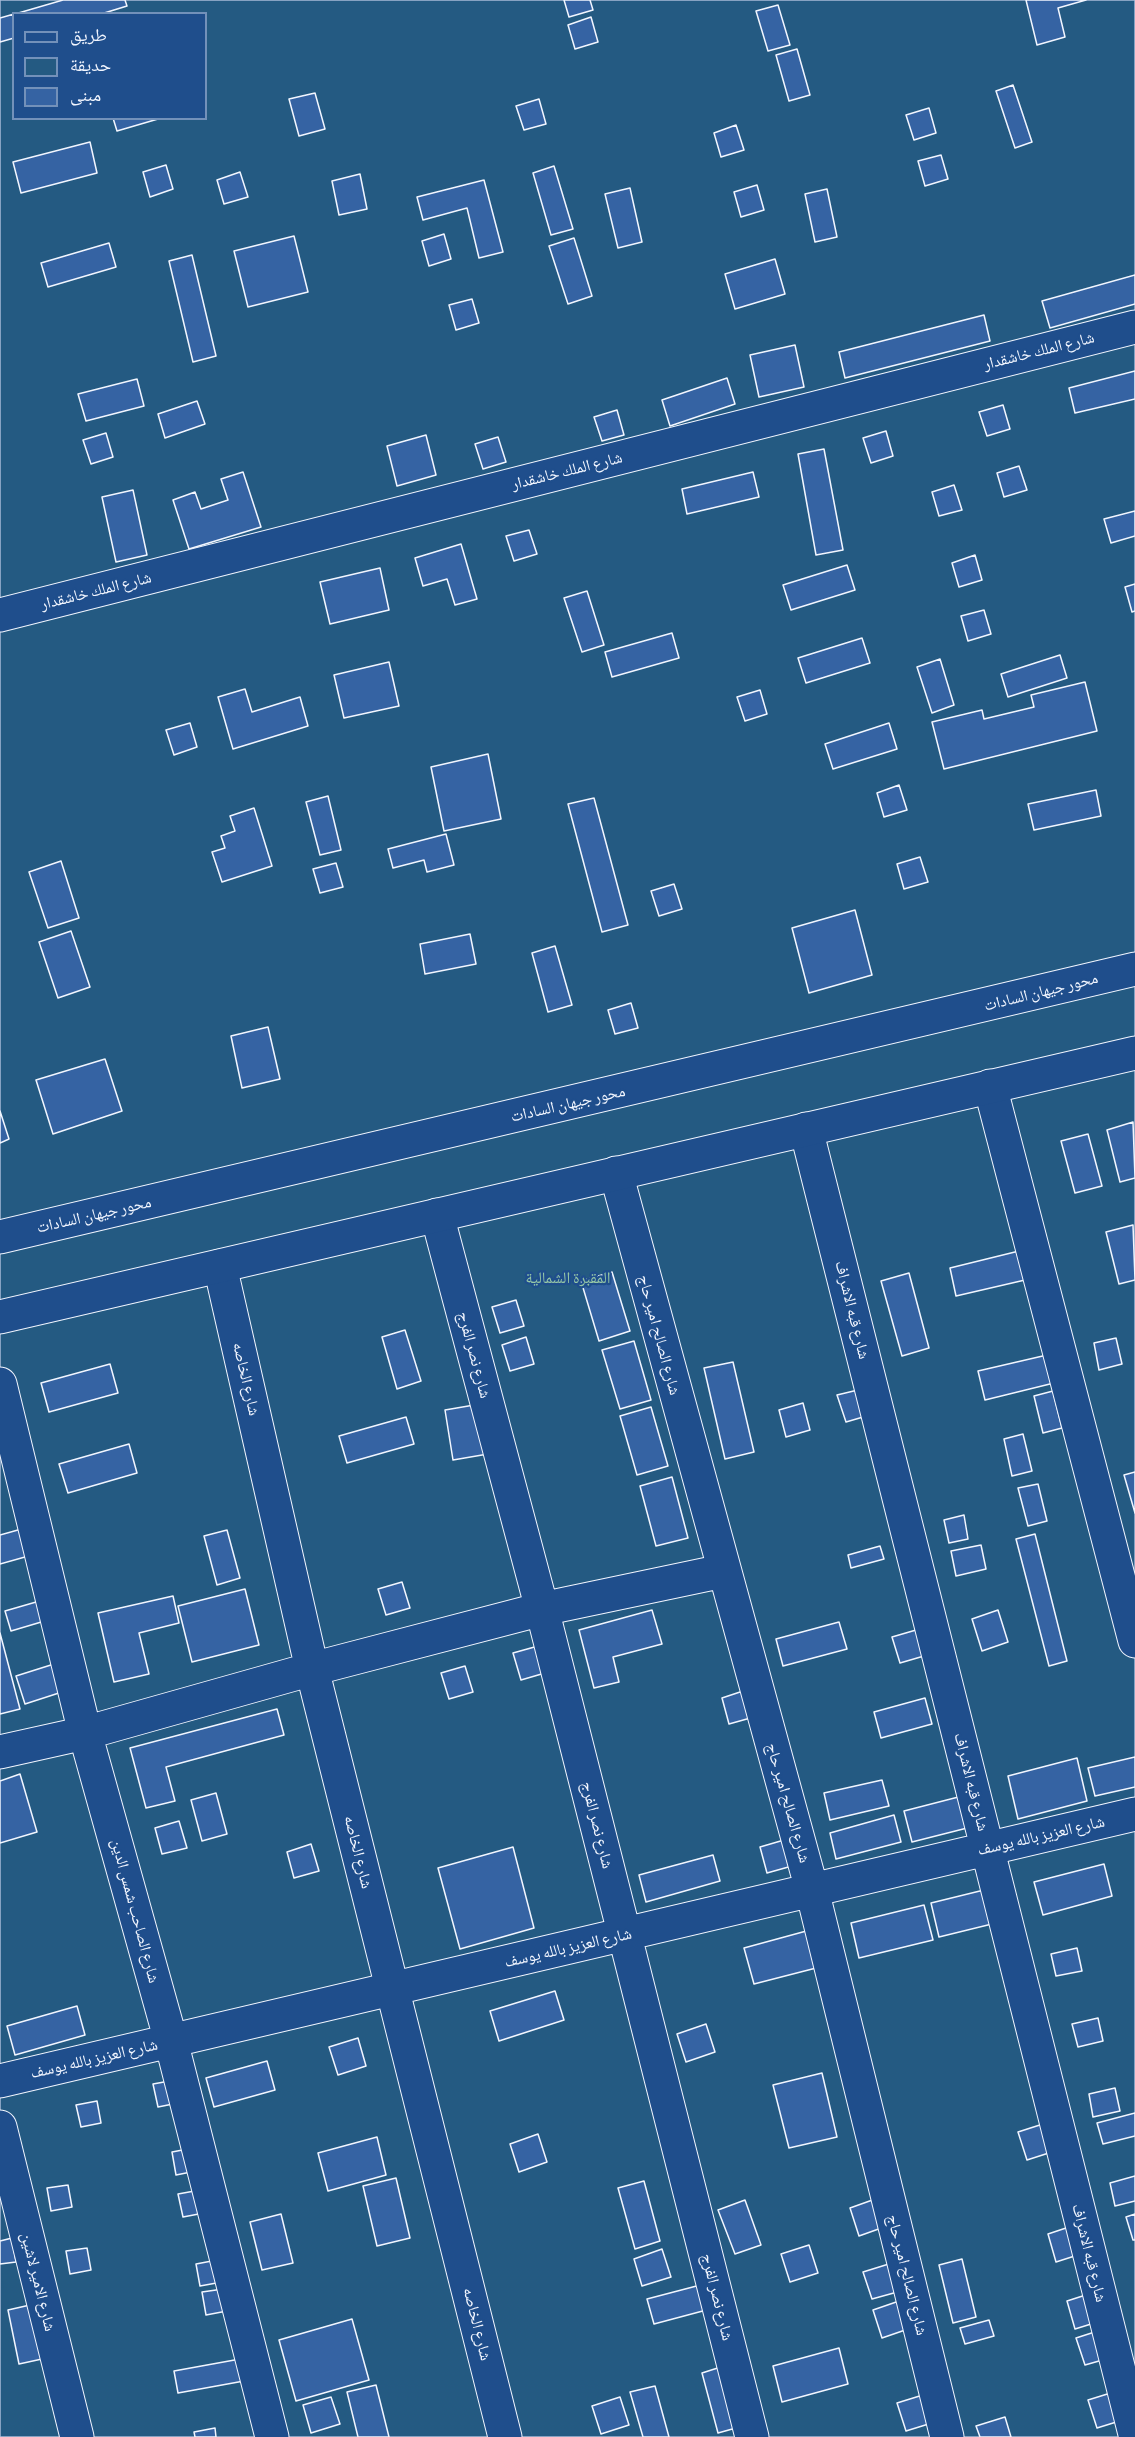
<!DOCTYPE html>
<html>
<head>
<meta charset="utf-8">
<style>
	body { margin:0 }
	#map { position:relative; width:1135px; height:2437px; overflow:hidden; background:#1f4e8c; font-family:"Alegreya Sans","Noto Naskh Arabic",sans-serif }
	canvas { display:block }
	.legend { position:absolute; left:12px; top:12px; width:195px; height:108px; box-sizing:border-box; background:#1f4e8c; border:2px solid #7391ba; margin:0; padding:8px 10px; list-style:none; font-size:18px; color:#f2f6ff }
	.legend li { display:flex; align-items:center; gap:12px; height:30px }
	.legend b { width:30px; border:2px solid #7391ba }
</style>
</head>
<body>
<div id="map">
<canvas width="1135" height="2437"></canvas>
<ul class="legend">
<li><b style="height:8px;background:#1f4e8c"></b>طريق</li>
<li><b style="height:16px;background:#245a82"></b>حديقة</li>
<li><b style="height:16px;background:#3563a3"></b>مبنى</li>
</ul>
</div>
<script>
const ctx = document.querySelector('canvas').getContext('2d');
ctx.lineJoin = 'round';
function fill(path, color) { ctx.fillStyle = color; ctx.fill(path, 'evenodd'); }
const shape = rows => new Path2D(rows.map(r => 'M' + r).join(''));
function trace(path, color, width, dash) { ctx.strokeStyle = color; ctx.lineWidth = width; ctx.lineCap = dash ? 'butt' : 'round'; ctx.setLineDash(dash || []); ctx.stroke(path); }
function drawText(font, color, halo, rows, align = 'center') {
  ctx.font = font + ' "Alegreya Sans","Noto Naskh Arabic",sans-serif'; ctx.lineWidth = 4.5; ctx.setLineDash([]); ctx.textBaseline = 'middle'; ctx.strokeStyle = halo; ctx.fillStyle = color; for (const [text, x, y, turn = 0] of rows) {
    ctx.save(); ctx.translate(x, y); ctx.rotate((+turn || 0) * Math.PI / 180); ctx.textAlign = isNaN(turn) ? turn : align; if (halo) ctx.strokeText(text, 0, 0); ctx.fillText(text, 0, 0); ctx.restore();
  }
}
const green = shape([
	[0,0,1135,0,1135,2437,0,2437,0,0],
	[14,14,206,14,206,118,14,118,14,14]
]);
fill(green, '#245a82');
trace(green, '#a8bbd7', 1.5);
const building = shape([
	[63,0,125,0,127,6,101,14,15,14,63,0],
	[564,0,590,0,593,10,569,17,564,0],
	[1026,0,1086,0,1058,8,1065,37,1037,45,1026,0],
	[778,5,790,45,768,51,756,11,778,5],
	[14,14,14,38,0,42,0,18,14,14],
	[591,17,598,42,575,49,568,25,591,17],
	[797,49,810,95,789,101,776,55,797,49],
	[1013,85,1032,142,1015,148,996,91,1013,85],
	[315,93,325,129,299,136,289,99,315,93],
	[539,99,546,124,524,130,516,106,539,99],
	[929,108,936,133,914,140,906,115,929,108],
	[113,118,158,118,158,119,117,131,113,118],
	[736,125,744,150,721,157,714,133,736,125],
	[90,142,97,173,21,193,13,162,90,142],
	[941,155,948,179,925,186,918,161,941,155],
	[166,165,173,189,150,197,143,172,166,165],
	[554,166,573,229,551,235,533,173,554,166],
	[240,172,248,197,224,204,217,180,240,172],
	[360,174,367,209,339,215,332,181,360,174],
	[484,180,503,252,479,258,467,208,423,220,417,197,484,180],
	[757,185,764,210,741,217,734,192,757,185],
	[630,188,642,242,618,248,605,194,630,188],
	[827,189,837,237,815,242,805,194,827,189],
	[444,234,451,259,429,266,422,241,444,234],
	[294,236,308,292,248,307,234,251,294,236],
	[574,238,592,296,568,304,549,246,574,238],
	[109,243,116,267,48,287,41,263,109,243],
	[192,255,216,356,193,362,169,261,192,255],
	[775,259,785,294,735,309,725,274,775,259],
	[1135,275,1135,304,1050,328,1042,301,1135,275],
	[472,299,479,323,456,330,449,305,472,299],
	[984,315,990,341,845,378,839,352,984,315],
	[795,345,804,387,759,397,750,355,795,345],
	[1135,371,1135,399,1075,413,1069,388,1135,371],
	[727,378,735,404,670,426,662,400,727,378],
	[137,379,144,406,86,421,78,394,137,379],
	[197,401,205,424,165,438,158,414,197,401],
	[1003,405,1010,429,987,436,979,412,1003,405],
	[617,410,624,435,602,441,594,417,617,410],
	[886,431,893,456,871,463,863,438,886,431],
	[106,433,113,457,91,464,83,440,106,433],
	[426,435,436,475,397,486,387,446,426,435],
	[498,437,506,462,483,469,475,444,498,437],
	[824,449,843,550,816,555,798,454,824,449],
	[1019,466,1027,490,1004,497,997,473,1019,466],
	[243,472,261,527,189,549,173,500,195,492,201,509,228,500,221,479,243,472],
	[753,472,759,497,687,514,682,489,753,472],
	[954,485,962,510,939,516,932,492,954,485],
	[133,490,147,555,116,562,102,497,133,490],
	[1135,511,1135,536,1111,543,1104,519,1135,511],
	[529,530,537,554,514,561,506,536,529,530],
	[461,544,477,599,455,605,447,579,423,586,415,558,461,544],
	[975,555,982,580,959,587,952,563,975,555],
	[847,565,855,590,791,610,783,585,847,565],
	[380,568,389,610,330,624,320,582,380,568],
	[1135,584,1135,611,1132,612,1125,587,1135,584],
	[587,591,604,645,582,652,564,598,587,591],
	[984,610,991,634,968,641,961,616,984,610],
	[672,633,679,658,612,677,605,652,672,633],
	[862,638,870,663,806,683,798,658,862,638],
	[1060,655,1067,678,1008,697,1001,674,1060,655],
	[940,659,954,705,932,713,917,667,940,659],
	[389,662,399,706,344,718,334,675,389,662],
	[1085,682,1097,731,944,769,932,722,982,710,984,719,1034,707,1031,695,1085,682],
	[245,689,252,712,300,697,308,726,233,749,218,697,245,689],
	[760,690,767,714,745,721,737,697,760,690],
	[190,723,197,747,174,755,166,730,190,723],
	[889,723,897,749,833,769,825,744,889,723],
	[488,754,501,819,444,831,431,767,488,754],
	[899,785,907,810,884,817,877,793,899,785],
	[1096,790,1101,816,1034,830,1028,804,1096,790],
	[328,796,341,850,320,855,306,802,328,796],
	[594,798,628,925,602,932,568,804,594,798],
	[254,808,272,866,222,882,212,852,225,848,221,836,235,831,230,816,254,808],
	[446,834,454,865,427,872,424,860,393,868,388,849,446,834],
	[920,857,928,882,904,889,897,864,920,857],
	[61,861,79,918,48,928,29,872,61,861],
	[336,863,343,887,320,893,313,869,336,863],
	[674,884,682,909,659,916,651,891,674,884],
	[855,910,872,975,809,993,792,928,855,910],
	[71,931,90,987,58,998,39,942,71,931],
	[470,934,476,964,425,974,420,944,470,934],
	[555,946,572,1005,548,1012,532,953,555,946],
	[631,1003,638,1028,615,1034,608,1010,631,1003],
	[268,1027,280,1079,242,1088,231,1036,268,1027],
	[105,1059,122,1111,53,1134,36,1080,105,1059],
	[0,1111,9,1139,0,1143,0,1111],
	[1133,1122,1135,1178,1120,1182,1107,1130,1133,1122],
	[1088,1134,1102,1186,1075,1193,1061,1141,1088,1134],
	[1133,1225,1135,1280,1119,1284,1106,1232,1133,1225],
	[1019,1251,1025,1280,956,1296,950,1268,1019,1251],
	[612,1272,630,1331,599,1341,581,1281,612,1272],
	[909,1273,929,1348,902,1356,881,1281,909,1273],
	[516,1300,524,1326,500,1333,492,1307,516,1300],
	[405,1330,421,1381,397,1389,382,1337,405,1330],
	[526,1337,534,1364,510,1371,502,1345,526,1337],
	[1116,1338,1122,1364,1099,1370,1094,1343,1116,1338],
	[634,1341,651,1400,620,1409,602,1350,634,1341],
	[1047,1355,1054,1383,985,1400,978,1371,1047,1355],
	[733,1362,754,1452,725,1459,704,1368,733,1362],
	[110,1364,118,1393,49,1412,41,1383,110,1364],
	[862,1389,870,1415,846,1422,837,1395,862,1389],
	[1053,1391,1062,1428,1043,1433,1034,1396,1053,1391],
	[803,1403,810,1430,786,1437,779,1410,803,1403],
	[480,1404,488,1454,453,1460,445,1410,480,1404],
	[651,1407,668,1466,637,1475,620,1416,651,1407],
	[406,1417,414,1444,347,1463,339,1436,406,1417],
	[1023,1434,1032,1471,1012,1476,1004,1439,1023,1434],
	[129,1444,137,1473,68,1493,59,1464,129,1444],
	[1135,1472,1135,1513,1124,1475,1135,1472],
	[672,1477,688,1538,656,1546,640,1486,672,1477],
	[1038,1484,1047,1521,1028,1526,1018,1488,1038,1484],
	[964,1515,968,1539,949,1543,944,1520,964,1515],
	[25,1528,32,1555,0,1564,0,1535,25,1528],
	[227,1530,240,1578,217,1585,204,1536,227,1530],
	[1035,1534,1067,1661,1049,1666,1016,1539,1035,1534],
	[981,1545,986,1569,956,1576,951,1551,981,1545],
	[880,1546,884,1559,851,1568,848,1555,880,1546],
	[402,1582,410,1608,386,1615,378,1589,402,1582],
	[245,1589,259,1645,192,1662,178,1606,245,1589],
	[173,1596,179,1623,139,1633,149,1674,114,1682,98,1613,173,1596],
	[43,1600,48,1620,11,1631,5,1611,43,1600],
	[652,1610,662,1644,613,1657,619,1682,594,1688,579,1630,652,1610],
	[998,1610,1008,1642,982,1651,972,1619,998,1610],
	[839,1622,847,1649,783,1666,776,1639,839,1622],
	[916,1630,924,1656,900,1663,892,1637,916,1630],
	[0,1633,20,1709,0,1714,0,1633],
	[538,1646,545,1673,521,1680,513,1653,538,1646],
	[54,1664,62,1692,25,1704,16,1676,54,1664],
	[465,1666,473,1692,449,1699,441,1673,465,1666],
	[746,1690,754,1717,729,1724,722,1698,746,1690],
	[925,1698,932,1724,881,1738,874,1712,925,1698],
	[277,1709,284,1735,166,1767,175,1801,146,1808,130,1748,277,1709],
	[1135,1757,1135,1787,1095,1796,1088,1768,1135,1757],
	[1077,1758,1087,1801,1018,1819,1008,1776,1077,1758],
	[20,1774,37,1832,0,1843,0,1781,20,1774],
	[882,1780,889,1806,830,1820,824,1793,882,1780],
	[216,1793,227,1834,202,1841,191,1800,216,1793],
	[970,1794,979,1825,912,1842,904,1811,970,1794],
	[894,1815,901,1842,836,1859,830,1833,894,1815],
	[179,1821,187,1848,162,1854,155,1828,179,1821],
	[784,1840,792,1866,767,1873,760,1847,784,1840],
	[311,1844,319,1871,294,1878,287,1852,311,1844],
	[513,1847,534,1928,460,1949,438,1868,513,1847],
	[713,1855,720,1881,646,1902,639,1875,713,1855],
	[1104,1864,1112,1896,1043,1915,1034,1882,1104,1864],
	[988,1889,996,1923,939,1937,931,1903,988,1889],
	[924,1905,933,1940,859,1958,851,1923,924,1905],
	[810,1930,820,1967,754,1984,744,1948,810,1930],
	[1077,1948,1082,1971,1056,1976,1051,1954,1077,1948],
	[555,1991,564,2020,499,2041,490,2011,555,1991],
	[77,2006,85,2035,15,2055,7,2026,77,2006],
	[1098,2018,1103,2041,1078,2047,1072,2024,1098,2018],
	[706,2024,715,2052,686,2062,677,2034,706,2024],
	[358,2038,366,2066,338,2075,329,2047,358,2038],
	[267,2061,275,2090,214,2107,206,2078,267,2061],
	[822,2073,837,2137,789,2148,773,2085,822,2073],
	[175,2080,178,2103,158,2107,153,2084,175,2080],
	[1115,2088,1120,2111,1093,2117,1089,2094,1115,2088],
	[97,2101,101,2123,81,2127,76,2105,97,2101],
	[1135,2113,1135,2136,1103,2144,1097,2123,1135,2113],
	[1046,2123,1055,2151,1027,2160,1018,2132,1046,2123],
	[538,2134,547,2162,519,2172,510,2144,538,2134],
	[377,2137,386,2175,328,2191,318,2153,377,2137],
	[193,2148,196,2171,176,2175,172,2152,193,2148],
	[1135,2176,1135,2201,1115,2206,1110,2183,1135,2176],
	[396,2178,410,2238,377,2246,363,2186,396,2178],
	[644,2181,660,2241,635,2249,618,2188,644,2181],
	[68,2185,72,2207,51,2211,47,2188,68,2185],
	[200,2190,204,2213,183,2217,178,2194,200,2190],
	[878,2198,887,2226,859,2236,850,2208,878,2198],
	[745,2200,761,2245,735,2254,718,2210,745,2200],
	[281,2214,293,2263,262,2270,250,2222,281,2214],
	[1135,2214,1135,2240,1133,2240,1126,2217,1135,2214],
	[1075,2225,1084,2253,1056,2262,1048,2234,1075,2225],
	[12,2238,16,2262,0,2264,0,2241,12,2238],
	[809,2245,818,2273,790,2282,781,2254,809,2245],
	[87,2248,91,2270,70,2274,66,2251,87,2248],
	[662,2249,671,2277,642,2286,634,2259,662,2249],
	[962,2259,976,2317,953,2323,939,2265,962,2259],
	[217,2260,222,2282,200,2286,196,2264,217,2260],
	[892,2263,901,2291,872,2299,863,2272,892,2263],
	[708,2283,714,2308,654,2324,647,2299,708,2283],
	[223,2289,227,2311,206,2315,202,2292,223,2289],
	[1095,2292,1104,2320,1075,2329,1067,2301,1095,2292],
	[902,2300,911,2328,882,2338,873,2310,902,2300],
	[30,2305,42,2359,19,2364,8,2310,30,2305],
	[352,2319,369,2380,296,2401,279,2340,352,2319],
	[989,2320,994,2336,965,2344,960,2328,989,2320],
	[1104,2329,1113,2357,1085,2365,1076,2338,1104,2329],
	[839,2348,848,2384,782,2402,773,2366,839,2348],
	[240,2359,244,2381,178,2393,174,2371,240,2359],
	[727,2365,743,2426,718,2433,702,2373,727,2365],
	[376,2385,389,2437,358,2437,347,2392,376,2385],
	[655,2386,669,2437,643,2437,630,2392,655,2386],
	[1117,2391,1126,2419,1097,2428,1088,2400,1117,2391],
	[926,2394,935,2422,906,2431,897,2403,926,2394],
	[331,2397,340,2424,311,2433,303,2405,331,2397],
	[620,2397,629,2425,601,2434,592,2406,620,2397],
	[1005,2417,1011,2437,980,2437,976,2426,1005,2417],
	[215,2428,216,2437,195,2437,194,2432,215,2428]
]);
fill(building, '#3563a3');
trace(building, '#f2f6ff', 1.5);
const minor = shape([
	[0,615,1135,327],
	[990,1086,1135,1641],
	[806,1129,1135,2434],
	[616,1173,812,1890,947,2437],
	[437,1215,542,1609,752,2437],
	[220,1266,312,1669,505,2437],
	[0,1384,85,1733,171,2041,272,2437],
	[0,1752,85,1733,312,1669,542,1609,723,1571],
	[0,2081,1135,1814],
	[0,2127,77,2437]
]);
const secondary = shape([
	[0,1237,1135,969],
	[0,1317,1135,1053]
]);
trace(minor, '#f2f6ff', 35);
trace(secondary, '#f2f6ff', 35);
trace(minor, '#1f4e8c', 33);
trace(secondary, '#1f4e8c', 33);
drawText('16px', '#f2f6ff', '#1f4e8c', [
	["شارع الملك خاشقدار",1039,351,-14],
	["شارع الملك خاشقدار",567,471,-14],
	["شارع الملك خاشقدار",96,591,-14],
	["محور جيهان السادات",1041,992,-14],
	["محور جيهان السادات",568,1104,-13],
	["محور جيهان السادات",94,1215,-13],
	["شارع قبه الاشراف",852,1310,76],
	["شارع الصالح امير حاج",659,1335,75],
	["شارع نصر الفرج",474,1355,75],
	["شارع الخاصه",246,1379,77],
	["شارع قبه الاشراف",971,1782,76],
	["شارع الصالح امير حاج",788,1803,74],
	["شارع نصر الفرج",597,1825,76],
	["شارع العزيز بالله يوسف",1041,1836,-13],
	["شارع الخاصه",358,1852,76],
	["شارع الصاحب شمس الدين",135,1911,75],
	["شارع العزيز بالله يوسف",568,1948,-13],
	["شارع العزيز بالله يوسف",94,2059,-13],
	["شارع قبه الاشراف",1089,2253,76],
	["شارع الصالح امير حاج",907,2275,76],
	["شارع الامير لاشين",38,2282,76],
	["شارع نصر الفرج",717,2297,76],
	["شارع الخاصه",477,2324,76]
]);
drawText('16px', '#97c8a6', '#1f4e8c', [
	["المقبرة الشمالية",568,1278]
]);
</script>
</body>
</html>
